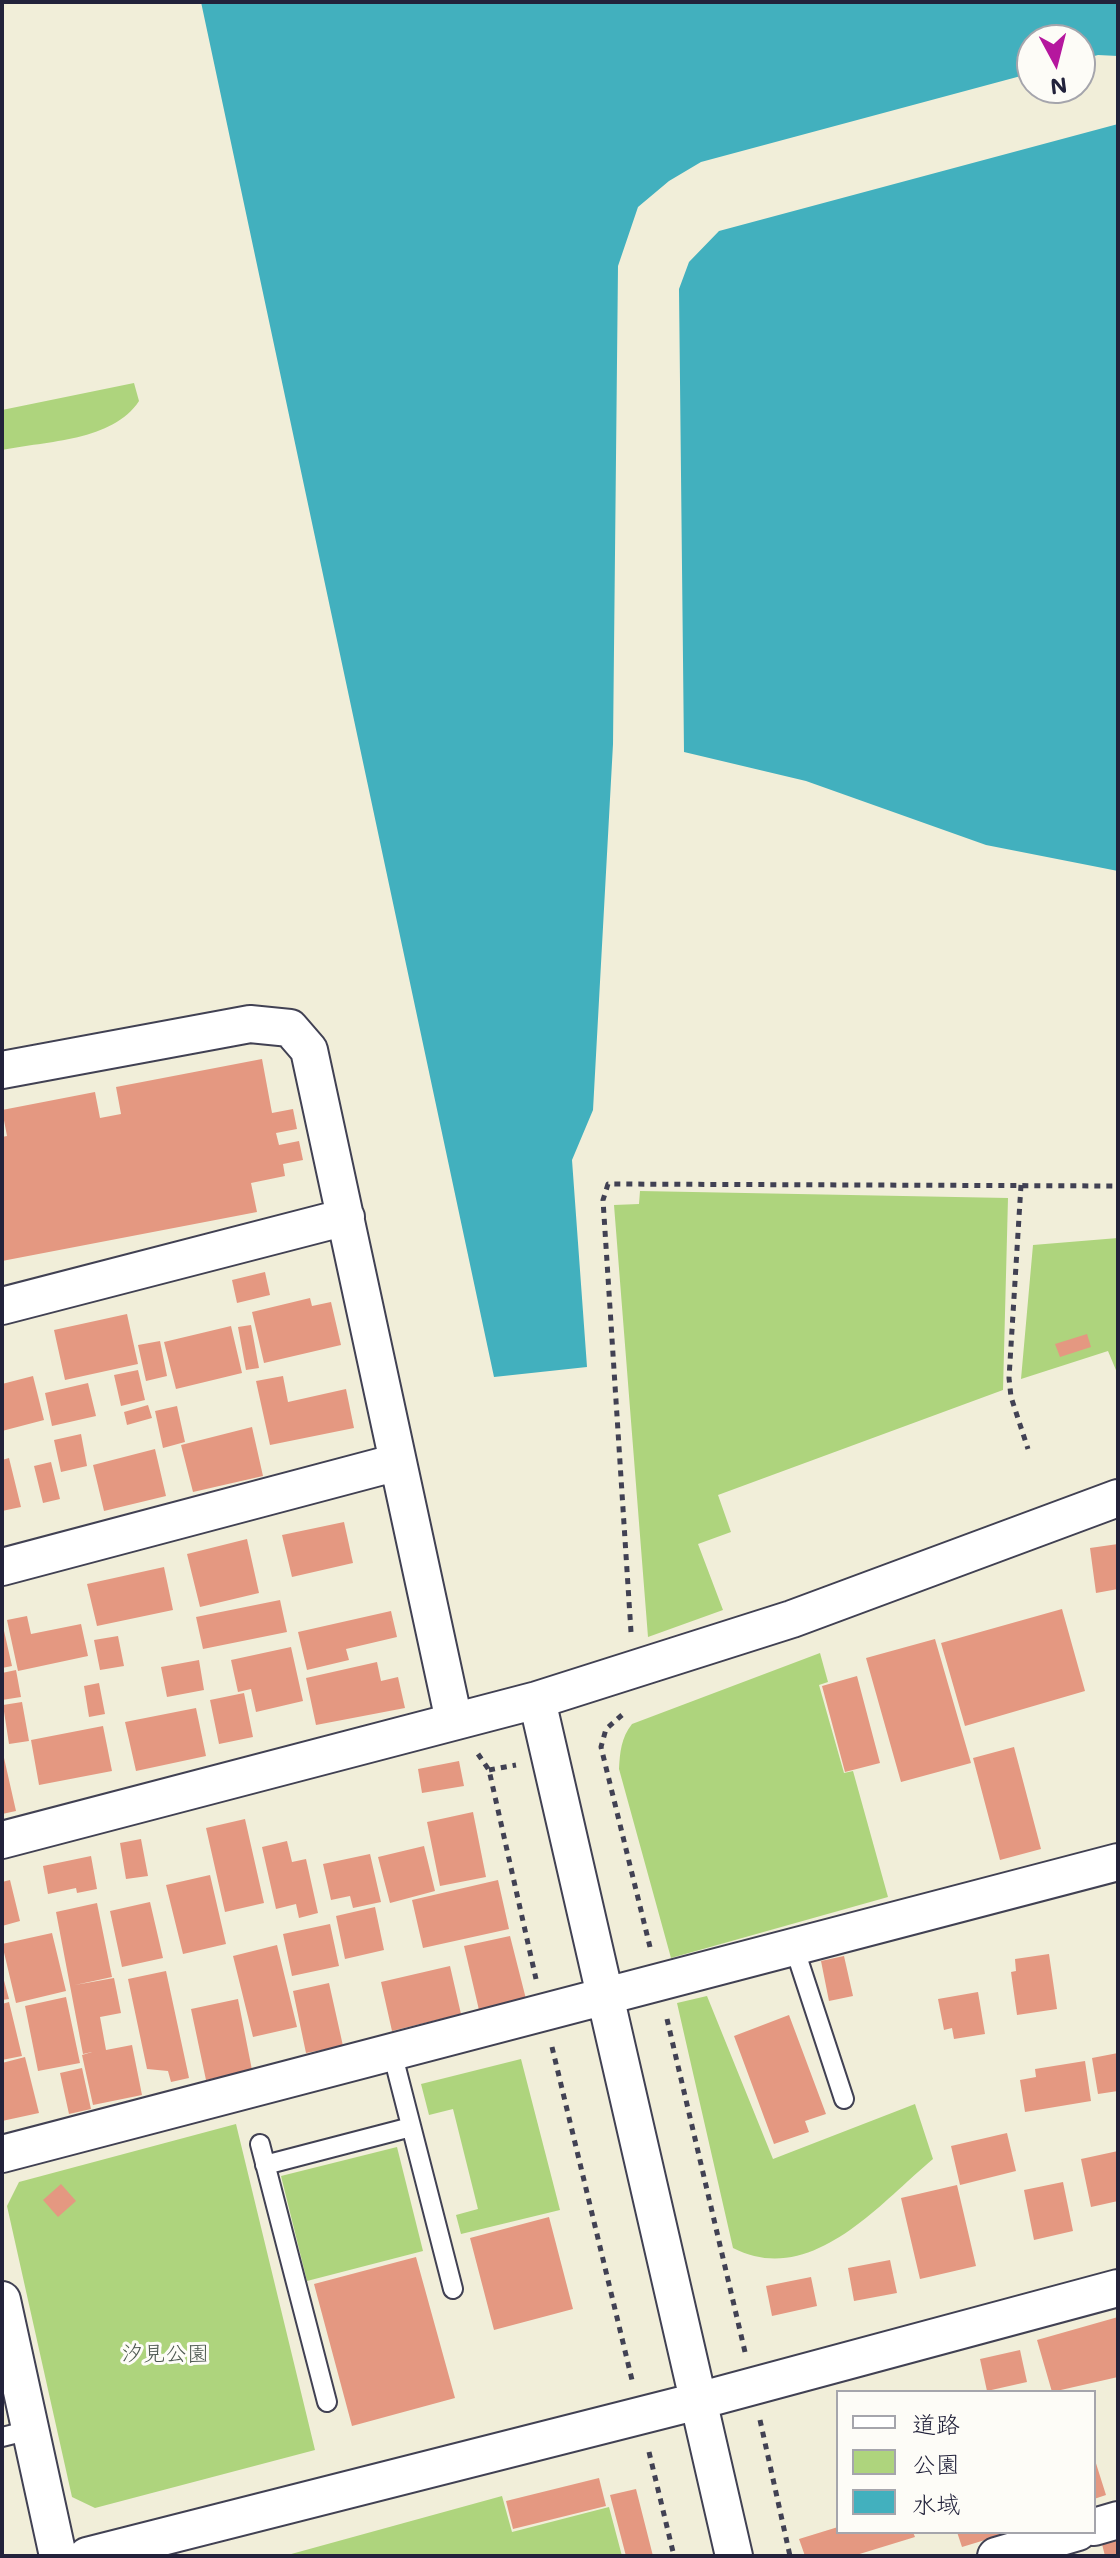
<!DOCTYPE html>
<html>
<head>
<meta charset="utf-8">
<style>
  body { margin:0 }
  #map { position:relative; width:1120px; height:2558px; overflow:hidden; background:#f1eed9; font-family:Mali,"Klee One",sans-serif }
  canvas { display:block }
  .frame { position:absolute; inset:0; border:4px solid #22223b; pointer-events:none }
  .legend { position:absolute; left:836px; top:2390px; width:260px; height:144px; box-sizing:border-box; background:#fdfcf7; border:2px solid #a5a5ac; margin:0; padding:10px 14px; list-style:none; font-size:24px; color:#22223b }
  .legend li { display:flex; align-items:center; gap:16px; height:40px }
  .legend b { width:40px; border:2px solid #a5a5ac }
  .north { position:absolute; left:1016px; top:24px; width:80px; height:80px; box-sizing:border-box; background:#fdfcf7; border:2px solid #a5a5ac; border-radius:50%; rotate:173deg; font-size:22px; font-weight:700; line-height:32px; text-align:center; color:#22223b }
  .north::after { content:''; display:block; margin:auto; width:28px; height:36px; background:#b5179e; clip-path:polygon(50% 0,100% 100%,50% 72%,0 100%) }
</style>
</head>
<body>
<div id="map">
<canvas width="1120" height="2558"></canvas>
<div class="frame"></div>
<ul class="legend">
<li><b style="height:10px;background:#fff"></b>道路</li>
<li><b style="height:22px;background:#aed47d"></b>公園</li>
<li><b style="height:22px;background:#42b0be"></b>水域</li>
</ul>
<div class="north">N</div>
</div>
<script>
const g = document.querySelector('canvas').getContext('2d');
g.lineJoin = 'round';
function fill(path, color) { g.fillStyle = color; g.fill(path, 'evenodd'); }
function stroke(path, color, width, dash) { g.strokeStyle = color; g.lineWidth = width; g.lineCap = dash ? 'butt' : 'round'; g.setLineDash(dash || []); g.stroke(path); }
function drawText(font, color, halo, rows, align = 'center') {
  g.font = font + ' Mali,"Klee One",sans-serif'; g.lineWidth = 6; g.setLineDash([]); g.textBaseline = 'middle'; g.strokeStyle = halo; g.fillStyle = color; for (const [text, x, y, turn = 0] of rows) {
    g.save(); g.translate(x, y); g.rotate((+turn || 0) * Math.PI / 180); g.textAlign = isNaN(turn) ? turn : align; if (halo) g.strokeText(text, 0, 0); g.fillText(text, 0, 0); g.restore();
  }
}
const green = new Path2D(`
  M 134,383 L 139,401 C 113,441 47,441 2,450 L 2,410 Z
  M 640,1191 L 1008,1198 L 1003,1390 L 718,1495 L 731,1532 L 698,1544 L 723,1610 L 648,1637 L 614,1205 L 639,1204 Z
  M 1118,1238 L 1118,1375 L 1108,1351 L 1021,1379 L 1033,1245 Z
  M 820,1653 L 828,1682 L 819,1685 L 844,1773 L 853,1771 L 888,1897 L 671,1958 L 619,1769 C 620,1752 621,1738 632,1724 Z
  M 707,1996 L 773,2159 L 915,2104 L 933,2159 C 879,2204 811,2288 733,2248 L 677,2003 Z
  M 521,2059 L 560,2210 L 461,2234 L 456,2215 L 478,2209 L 453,2109 L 429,2115 L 421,2084 Z
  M 236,2124 L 315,2450 L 95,2508 L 72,2497 L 7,2206 L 19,2182 Z
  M 397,2147 L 423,2251 L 307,2281 L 281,2176 Z
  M 502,2496 L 512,2532 L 609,2507 L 622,2556 L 284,2556 Z`);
const water = new Path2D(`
  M 201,2 L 1118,2 L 1118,56 L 1098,55 L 1080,60 L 1080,40 L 1032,40 L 1032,73 L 701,162 L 669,181 L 638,207 L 618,266 L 613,744 L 593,1110 L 572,1160 L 587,1367 L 494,1377 Z
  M 1118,124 L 1118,871 L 986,845 L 806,781 L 684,752 L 679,289 L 689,262 L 719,231 Z`);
const building = new Path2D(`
  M 262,1059 L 272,1113 L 293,1109 L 297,1129 L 276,1133 L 279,1145 L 299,1141 L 303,1160 L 283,1164 L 285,1176 L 251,1183 L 257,1212 L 2,1261 L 2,1137 L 7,1136 L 2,1110 L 95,1092 L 100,1118 L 121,1114 L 116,1087 Z
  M 265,1272 L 270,1295 L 237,1303 L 232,1280 Z
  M 310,1298 L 312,1306 L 331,1302 L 341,1345 L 264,1363 L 252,1312 Z
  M 127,1314 L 138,1364 L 65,1380 L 54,1330 Z
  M 251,1325 L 259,1368 L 246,1370 L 238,1327 Z
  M 231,1326 L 242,1373 L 176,1389 L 164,1342 Z
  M 1087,1334 L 1091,1347 L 1060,1357 L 1055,1344 Z
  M 160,1341 L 167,1376 L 146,1381 L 138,1345 Z
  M 138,1370 L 145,1400 L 121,1406 L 114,1375 Z
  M 33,1376 L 44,1420 L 2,1431 L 2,1384 Z
  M 283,1376 L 288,1402 L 346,1389 L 354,1428 L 270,1445 L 256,1381 Z
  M 88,1383 L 96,1416 L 52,1426 L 45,1393 Z
  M 148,1405 L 152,1418 L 127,1425 L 124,1412 Z
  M 177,1406 L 185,1442 L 163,1448 L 155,1411 Z
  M 252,1427 L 263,1476 L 193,1492 L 181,1445 Z
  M 81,1434 L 87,1466 L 61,1472 L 54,1440 Z
  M 155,1449 L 166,1496 L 104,1511 L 93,1465 Z
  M 9,1458 L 21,1507 L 2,1511 L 2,1460 Z
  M 51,1462 L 60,1499 L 43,1503 L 34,1466 Z
  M 344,1522 L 353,1563 L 292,1577 L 282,1535 Z
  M 247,1539 L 259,1593 L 200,1607 L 187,1554 Z
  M 1118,1544 L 1118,1589 L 1096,1593 L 1090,1548 Z
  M 164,1567 L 173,1610 L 97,1626 L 87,1584 Z
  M 280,1600 L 287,1632 L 203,1649 L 196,1617 Z
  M 1062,1609 L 1085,1691 L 965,1726 L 941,1643 Z
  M 391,1611 L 397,1637 L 346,1649 L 349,1660 L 307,1670 L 298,1632 Z
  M 27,1616 L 31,1634 L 81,1624 L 88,1656 L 18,1671 L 7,1620 Z
  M 2,1622 L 12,1666 L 2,1668 Z
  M 118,1636 L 124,1666 L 100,1670 L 94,1640 Z
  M 935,1639 L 971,1763 L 901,1782 L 866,1658 Z
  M 291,1647 L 303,1701 L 256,1712 L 251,1689 L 238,1692 L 231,1660 Z
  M 199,1660 L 204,1690 L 167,1697 L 161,1667 Z
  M 377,1662 L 381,1681 L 398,1677 L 405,1708 L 316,1725 L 306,1678 Z
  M 16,1670 L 21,1697 L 2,1700 L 2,1673 Z
  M 857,1676 L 880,1763 L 845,1772 L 822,1686 Z
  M 99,1683 L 105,1714 L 89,1717 L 84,1686 Z
  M 244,1693 L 253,1737 L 219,1744 L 210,1700 Z
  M 22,1702 L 29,1741 L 9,1744 L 3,1705 Z
  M 196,1708 L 206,1756 L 136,1771 L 125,1722 Z
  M 103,1726 L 112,1771 L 39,1785 L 31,1740 Z
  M 1014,1747 L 1041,1849 L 1000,1860 L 973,1758 Z
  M 2,1749 L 16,1811 L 2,1814 Z
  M 459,1761 L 464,1786 L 422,1793 L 418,1769 Z
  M 473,1812 L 486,1877 L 440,1886 L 427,1822 Z
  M 245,1819 L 264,1903 L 225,1912 L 206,1828 Z
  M 141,1839 L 148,1876 L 126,1879 L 120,1843 Z
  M 287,1841 L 292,1862 L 306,1859 L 318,1913 L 299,1918 L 296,1904 L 276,1909 L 262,1847 Z
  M 424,1846 L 435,1891 L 390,1903 L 378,1857 Z
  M 370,1854 L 381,1902 L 353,1908 L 350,1896 L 331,1900 L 323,1864 Z
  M 91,1856 L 97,1889 L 77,1893 L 76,1888 L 48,1894 L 43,1866 Z
  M 210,1875 L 226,1944 L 183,1954 L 166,1885 Z
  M 10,1880 L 20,1921 L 2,1926 L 2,1882 Z
  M 498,1880 L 509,1929 L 423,1948 L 412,1900 Z
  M 150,1902 L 163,1958 L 122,1967 L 110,1911 Z
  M 97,1903 L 112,1977 L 75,1985 L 114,1978 L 121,2013 L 100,2017 L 106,2050 L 132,2045 L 142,2095 L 93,2105 L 82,2055 L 92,2052 L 83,2054 L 56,1912 Z
  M 375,1907 L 384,1950 L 345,1959 L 336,1916 Z
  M 330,1924 L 339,1966 L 292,1976 L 283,1934 Z
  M 52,1933 L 66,1991 L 16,2003 L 2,1944 Z
  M 510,1936 L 526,1999 L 479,2010 L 464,1946 Z
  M 277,1945 L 297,2027 L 253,2037 L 233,1956 Z
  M 1049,1954 L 1057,2009 L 1017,2015 L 1011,1972 L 1016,1971 L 1015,1959 Z
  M 844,1956 L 853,1996 L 829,2001 L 821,1961 Z
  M 450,1966 L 461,2014 L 392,2031 L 381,1982 Z
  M 166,1971 L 189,2078 L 171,2082 L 168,2071 L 147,2069 L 128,1979 Z
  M 2,1973 L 9,1999 L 2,2000 Z
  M 329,1983 L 343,2046 L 306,2053 L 293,1991 Z
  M 978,1992 L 985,2034 L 954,2039 L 952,2028 L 944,2030 L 938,1999 Z
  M 66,1997 L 80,2063 L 38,2071 L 25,2006 Z
  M 238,1999 L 252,2070 L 206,2080 L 191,2009 Z
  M 9,2002 L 22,2056 L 2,2060 L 2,2004 Z
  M 789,2015 L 826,2114 L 805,2121 L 809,2132 L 774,2144 L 734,2036 Z
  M 1118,2053 L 1118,2091 L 1098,2094 L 1092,2058 Z
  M 25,2057 L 39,2113 L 2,2121 L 2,2063 Z
  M 1085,2061 L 1091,2101 L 1025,2112 L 1020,2080 L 1036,2077 L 1035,2069 Z
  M 82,2068 L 91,2109 L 69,2114 L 60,2073 Z
  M 1007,2133 L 1016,2171 L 960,2185 L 951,2146 Z
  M 1118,2151 L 1118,2201 L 1091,2207 L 1081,2159 Z
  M 1063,2182 L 1073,2231 L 1034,2240 L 1024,2190 Z
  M 61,2184 L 76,2201 L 58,2217 L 43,2200 Z
  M 957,2185 L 976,2266 L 920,2279 L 901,2198 Z
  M 549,2217 L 573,2309 L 494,2330 L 470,2238 Z
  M 416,2257 L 455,2398 L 352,2426 L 314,2284 Z
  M 890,2260 L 897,2293 L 854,2301 L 848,2268 Z
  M 811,2277 L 817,2306 L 772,2316 L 766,2286 Z
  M 1118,2317 L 1118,2377 L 1052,2392 L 1037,2340 Z
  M 1020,2350 L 1027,2382 L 987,2391 L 980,2359 Z
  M 1094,2457 L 1106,2495 L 1094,2499 Z
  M 599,2478 L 606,2506 L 513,2529 L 506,2501 Z
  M 636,2489 L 653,2556 L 626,2556 L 610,2495 Z
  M 838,2527 L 838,2532 L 913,2532 L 915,2537 L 853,2556 L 805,2556 L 799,2539 Z
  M 957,2532 L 1008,2532 L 1008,2533 L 962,2547 Z
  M 1118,2539 L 1118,2556 L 1105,2556 L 1102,2544 Z`);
const path = new Path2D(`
  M 1021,1185 L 1009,1378 L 1011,1397 L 1028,1449
  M 631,1632 L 603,1200 L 608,1184 L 1118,1186
  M 622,1715 L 606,1729 L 601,1747 L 650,1947
  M 478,1754 L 489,1770 L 536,1979
  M 489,1770 L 516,1765
  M 667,2019 L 745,2352
  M 552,2047 L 632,2380
  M 760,2420 L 790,2556
  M 649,2452 L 674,2556`);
const lane = new Path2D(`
  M 794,1947 L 844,2099
  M 392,2052 L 453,2289
  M 260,2144 L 327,2402
  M 265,2165 L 411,2127
  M 2,2437 L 30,2430`);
const street = new Path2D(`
  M 2,1070 L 250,1024 L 290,1028 L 309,1050 L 454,1721
  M 2,1306 L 346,1217
  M 2,1567 L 398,1462
  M 537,1700 L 734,2556
  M 2,1840 L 537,1700 L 792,1619 L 1118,1498
  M 2,2154 L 1118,1862
  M 2,2300 L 58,2556
  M 1094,2527 L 1118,2520
  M 87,2556 L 698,2401 L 1118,2288
  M 996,2556 L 1078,2532`);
const parkNames = [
  ["汐見公園",165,2354]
];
fill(green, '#aed47d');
fill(water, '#42b0be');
fill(building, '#e49881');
stroke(lane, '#414153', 22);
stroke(street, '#414153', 40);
stroke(path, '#414153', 5, [6, 6]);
stroke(lane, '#fff', 18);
stroke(street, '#fff', 36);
drawText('22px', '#4c574f', '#fdfcf7', parkNames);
</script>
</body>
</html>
